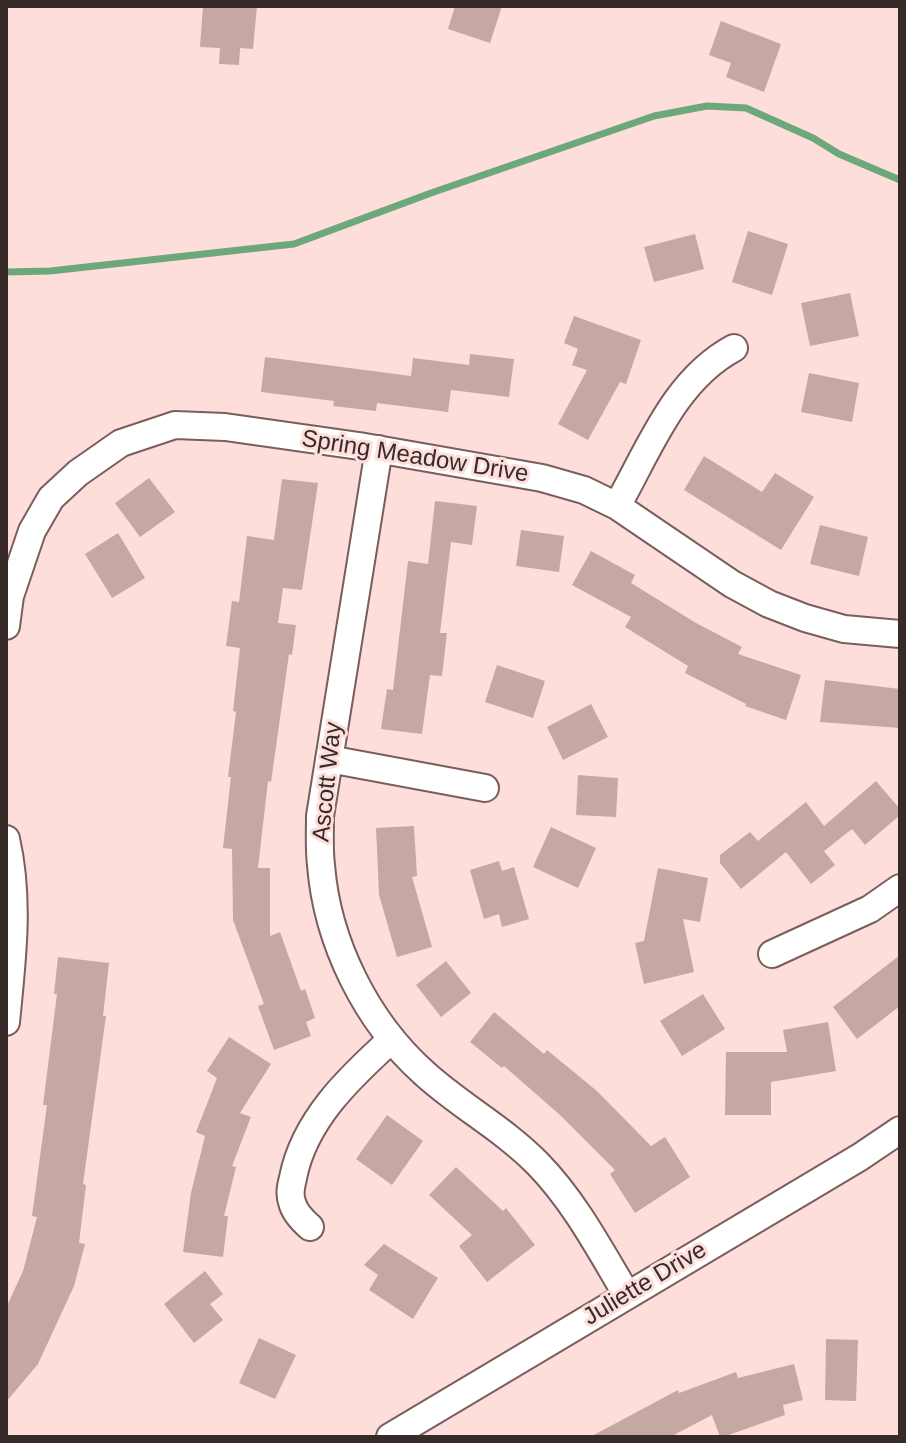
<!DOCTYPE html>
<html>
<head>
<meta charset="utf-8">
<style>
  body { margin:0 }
  #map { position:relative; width:906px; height:1443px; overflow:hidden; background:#fededb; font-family:Arial,sans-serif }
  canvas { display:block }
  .frame { position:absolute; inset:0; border:8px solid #372b2a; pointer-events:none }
</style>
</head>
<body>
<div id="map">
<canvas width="906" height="1443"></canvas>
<div class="frame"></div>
</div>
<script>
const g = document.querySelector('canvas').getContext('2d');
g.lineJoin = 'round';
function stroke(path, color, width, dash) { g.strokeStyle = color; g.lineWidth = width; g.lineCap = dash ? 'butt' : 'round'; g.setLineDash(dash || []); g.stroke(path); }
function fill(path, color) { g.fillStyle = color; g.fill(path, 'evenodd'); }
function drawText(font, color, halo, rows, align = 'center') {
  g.font = font + ' Arial,sans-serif'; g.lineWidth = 6; g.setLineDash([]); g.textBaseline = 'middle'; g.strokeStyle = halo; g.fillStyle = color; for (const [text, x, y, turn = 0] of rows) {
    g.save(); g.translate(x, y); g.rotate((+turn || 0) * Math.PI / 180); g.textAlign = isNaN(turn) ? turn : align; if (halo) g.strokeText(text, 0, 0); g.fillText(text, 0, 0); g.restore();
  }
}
const stream = new Path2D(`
  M 6,272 L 50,271 L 294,244 L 431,193 L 654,116 L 707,106 L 746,108 L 813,138 L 839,154 L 900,180`);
const building = new Path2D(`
  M 203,6 L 257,6 L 253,49 L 240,48 L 239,65 L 219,64 L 220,48 L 200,47 Z
  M 455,6 L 502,6 L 490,43 L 448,29 Z
  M 721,21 L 781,44 L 764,92 L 726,77 L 731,63 L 709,55 Z
  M 748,231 L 788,244 L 772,295 L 732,282 Z
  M 695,234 L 704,269 L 654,282 L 644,247 Z
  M 850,293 L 859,336 L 810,346 L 801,303 Z
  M 574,316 L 641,340 L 626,384 L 620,382 L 588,440 L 558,424 L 587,370 L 572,365 L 578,349 L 564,343 Z
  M 470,354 L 514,359 L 509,397 L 451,390 L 448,412 L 377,403 L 376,411 L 333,406 L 334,401 L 261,392 L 265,357 L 411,376 L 413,358 L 469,365 Z
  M 809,373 L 859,383 L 852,422 L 801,412 Z
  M 704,456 L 762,492 L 775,473 L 814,497 L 781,550 L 684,490 Z
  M 149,478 L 175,512 L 140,537 L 115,503 Z
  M 282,479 L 318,483 L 302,590 L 283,588 L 278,623 L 296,625 L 292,655 L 289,654 L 271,782 L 268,781 L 258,868 L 270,868 L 270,936 L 280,932 L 301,991 L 305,989 L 315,1018 L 306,1022 L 311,1036 L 274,1050 L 258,1006 L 264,1004 L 233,920 L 232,849 L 223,848 L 231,777 L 228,777 L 236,712 L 233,711 L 240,648 L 226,646 L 232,601 L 239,602 L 247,536 L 274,540 Z
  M 435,501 L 477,506 L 472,545 L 451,542 L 440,633 L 447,633 L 442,676 L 430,675 L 422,734 L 381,729 L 387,689 L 393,690 L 408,561 L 428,564 Z
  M 820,525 L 868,537 L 859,576 L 810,564 Z
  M 521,530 L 564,536 L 559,572 L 516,566 Z
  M 118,533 L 145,578 L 112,598 L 85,554 Z
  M 591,551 L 635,575 L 631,583 L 696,623 L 742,647 L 738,654 L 801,675 L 786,720 L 745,706 L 746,704 L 685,673 L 688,666 L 625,627 L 631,617 L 572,585 Z
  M 497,665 L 545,681 L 533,718 L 485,702 Z
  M 825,680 L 900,689 L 900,728 L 820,722 Z
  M 591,704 L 608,737 L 563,760 L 547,727 Z
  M 578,775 L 618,778 L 616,817 L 576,815 Z
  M 876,781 L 900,809 L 900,815 L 865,845 L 852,829 L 824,851 L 835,865 L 811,884 L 786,852 L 741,889 L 720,863 L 720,855 L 750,832 L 758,841 L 806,802 L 824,826 Z
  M 414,826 L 417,876 L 412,877 L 432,947 L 397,957 L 379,895 L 376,828 Z
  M 551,827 L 596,848 L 578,888 L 533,867 Z
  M 499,861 L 502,871 L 514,867 L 529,919 L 502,927 L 499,914 L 484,919 L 470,870 Z
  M 658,868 L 708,878 L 700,922 L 683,919 L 694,972 L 644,984 L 635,943 L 644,941 Z
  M 900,955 L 900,1006 L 857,1039 L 833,1007 Z
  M 58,957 L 109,963 L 103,1016 L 106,1016 L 83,1184 L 86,1185 L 79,1243 L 85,1244 L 74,1286 L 38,1364 L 6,1402 L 6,1308 L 23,1271 L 37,1217 L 32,1216 L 47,1105 L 43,1105 L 57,994 L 54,994 Z
  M 446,961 L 471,993 L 441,1017 L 416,985 Z
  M 703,994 L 725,1029 L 682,1056 L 660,1021 Z
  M 494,1012 L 544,1054 L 547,1050 L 597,1091 L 651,1146 L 665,1137 L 690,1177 L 635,1213 L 610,1174 L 615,1170 L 560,1115 L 504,1066 L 502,1068 L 470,1042 Z
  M 828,1022 L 836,1071 L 771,1082 L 771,1115 L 725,1115 L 726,1052 L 787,1052 L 783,1030 Z
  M 229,1037 L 271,1064 L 240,1113 L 251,1117 L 232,1166 L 236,1167 L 224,1216 L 228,1216 L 223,1257 L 183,1252 L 191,1193 L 205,1136 L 196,1132 L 217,1078 L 207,1071 Z
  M 387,1115 L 423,1141 L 392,1185 L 356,1159 Z
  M 456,1167 L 503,1211 L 506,1208 L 535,1245 L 487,1282 L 459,1246 L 472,1235 L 429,1195 Z
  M 384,1244 L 438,1278 L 413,1319 L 369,1290 L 378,1275 L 364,1265 Z
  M 205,1271 L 223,1294 L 210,1304 L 223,1320 L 194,1343 L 164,1304 Z
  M 259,1338 L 296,1355 L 275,1399 L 239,1383 Z
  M 826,1339 L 858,1340 L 856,1401 L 825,1400 Z
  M 794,1364 L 803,1400 L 783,1405 L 785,1415 L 723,1437 L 720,1437 L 712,1415 L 670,1437 L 590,1437 L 678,1390 L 679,1393 L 736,1372 L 738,1378 Z`);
const street = new Path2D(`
  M 379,449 L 320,816 C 320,832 319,849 321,865 C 327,942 366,1021 424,1073 C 460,1106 504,1129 538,1164 C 575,1202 600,1250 627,1295
  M 617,506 C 649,450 674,380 734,348
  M 6,626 L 10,596 L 32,531 L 51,498 L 78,473 L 121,443 L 175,425 L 225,427 L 359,446 L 542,478 L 584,490 L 617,506 L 732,584 L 769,604 L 805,618 L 844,629 L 900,634
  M 329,759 L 485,788
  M 6,839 C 20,900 12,961 6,1022
  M 772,954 L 870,909 L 900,888
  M 310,1227 C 302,1220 294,1212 292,1202 C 289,1194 291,1186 293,1178 C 304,1120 350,1077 392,1039
  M 390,1437 L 860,1157 L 900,1130`);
const streetNames = [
  ["Spring Meadow Drive",415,457,9],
  ["Ascott Way",328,782,-84],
  ["Juliette Drive",645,1284,-31]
];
stroke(stream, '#6ca87a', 7);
fill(building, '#c5a7a4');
stroke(street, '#795e5c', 30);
stroke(street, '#fff', 26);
drawText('24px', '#372b2a', '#fededb', streetNames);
</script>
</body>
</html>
